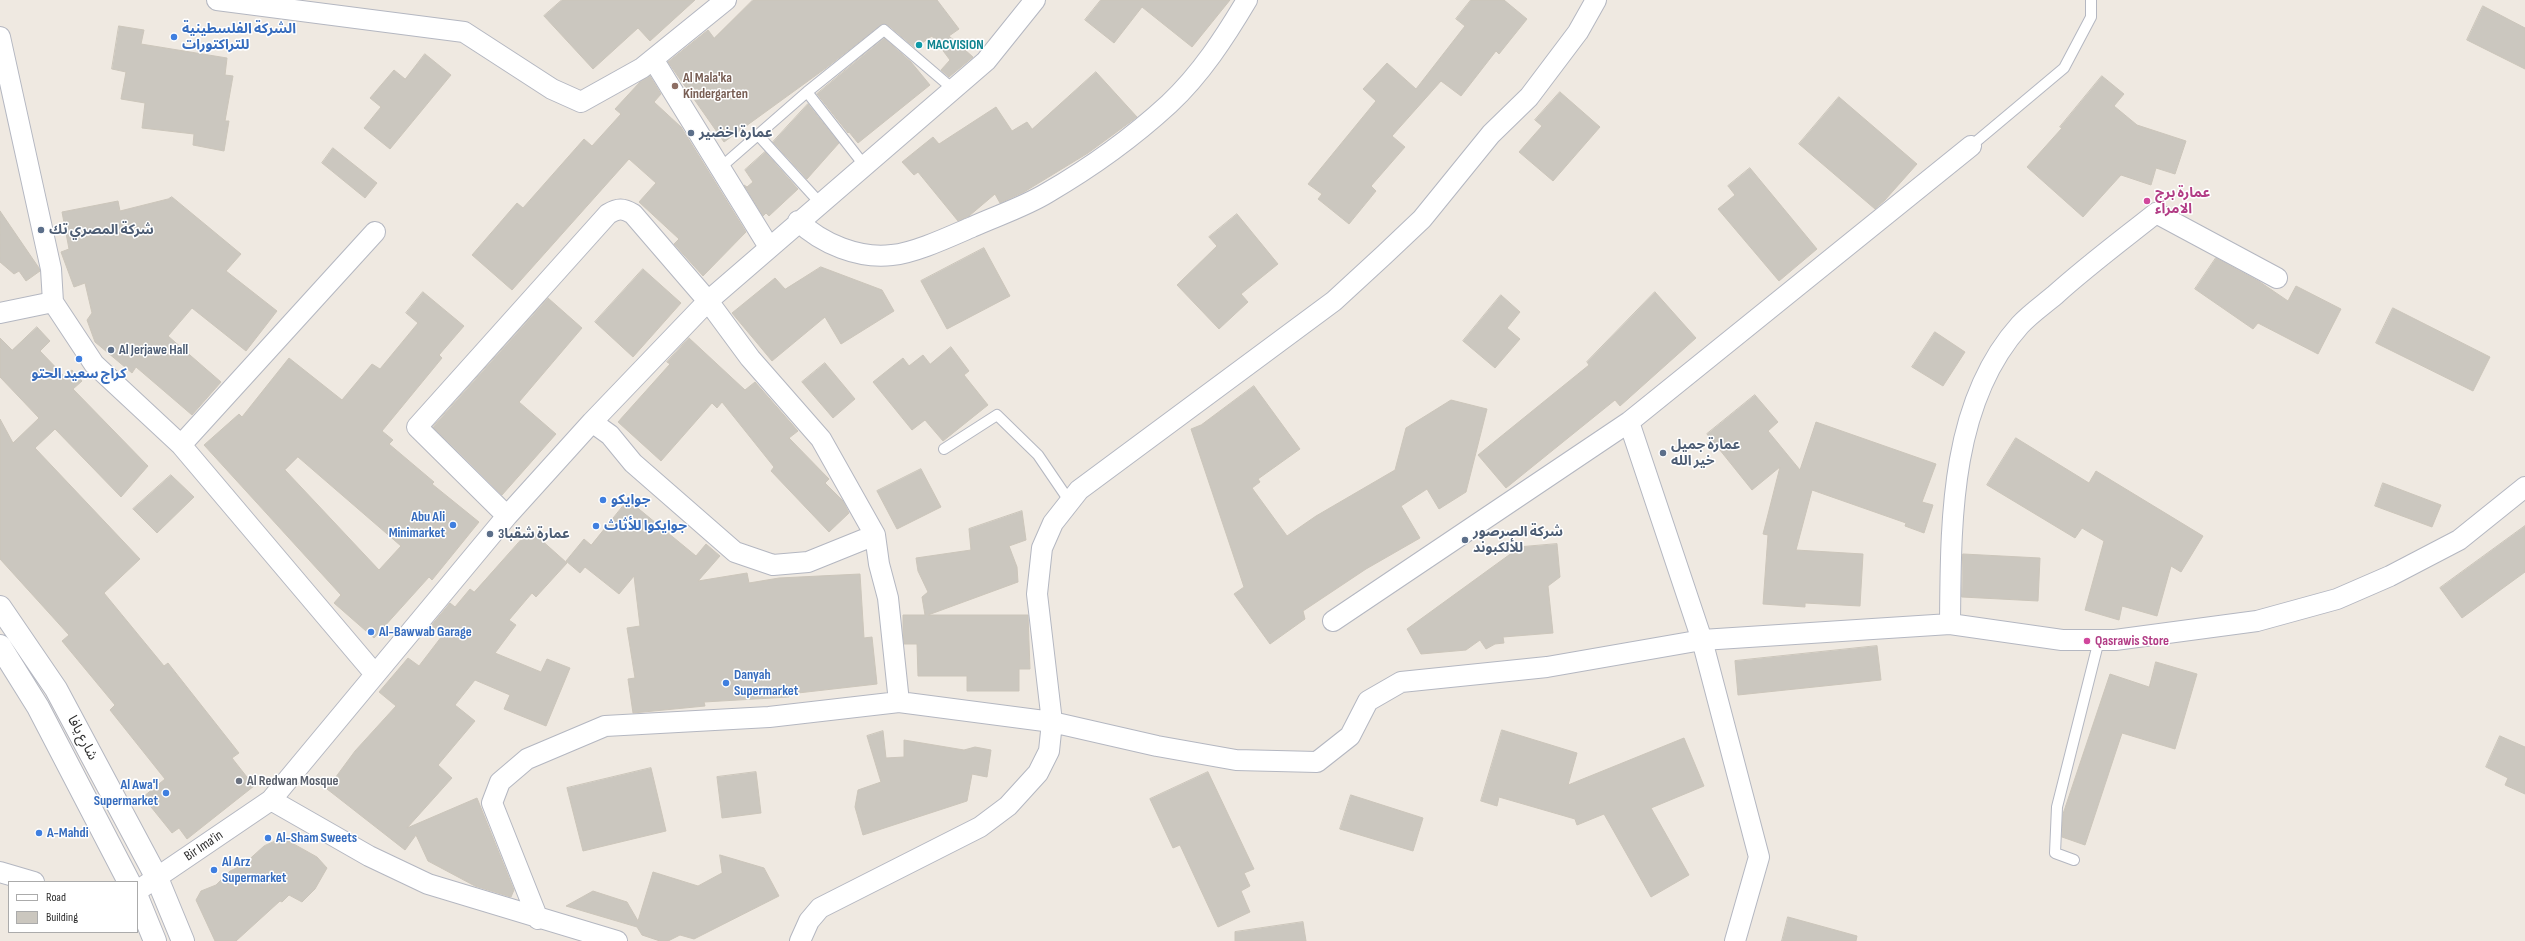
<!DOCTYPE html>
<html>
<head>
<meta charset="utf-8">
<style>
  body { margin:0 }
  #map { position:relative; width:2525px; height:941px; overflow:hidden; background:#efe9e1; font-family:"Sofia Sans Condensed",sans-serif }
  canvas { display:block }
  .legend { position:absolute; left:8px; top:881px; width:130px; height:52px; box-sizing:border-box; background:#fff; border:1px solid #ababab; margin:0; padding:5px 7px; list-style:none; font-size:12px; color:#2e2e2e }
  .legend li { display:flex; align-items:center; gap:8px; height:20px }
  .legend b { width:20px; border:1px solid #ababab }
</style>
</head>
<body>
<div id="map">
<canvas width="2525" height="941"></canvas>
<ul class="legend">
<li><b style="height:5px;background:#fff"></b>Road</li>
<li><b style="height:11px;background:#cbc7bf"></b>Building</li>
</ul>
</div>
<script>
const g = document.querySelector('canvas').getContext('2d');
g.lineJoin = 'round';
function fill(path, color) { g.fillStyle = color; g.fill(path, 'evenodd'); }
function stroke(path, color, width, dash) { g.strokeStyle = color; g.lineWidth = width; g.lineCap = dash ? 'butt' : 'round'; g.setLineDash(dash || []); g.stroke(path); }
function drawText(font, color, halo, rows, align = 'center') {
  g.font = font + ' "Sofia Sans Condensed","Noto Sans Arabic",sans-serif'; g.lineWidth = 3; g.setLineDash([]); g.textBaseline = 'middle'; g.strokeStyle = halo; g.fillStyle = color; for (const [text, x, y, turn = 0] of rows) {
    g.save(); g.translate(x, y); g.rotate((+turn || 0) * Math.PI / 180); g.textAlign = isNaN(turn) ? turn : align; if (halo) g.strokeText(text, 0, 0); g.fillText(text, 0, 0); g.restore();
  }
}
const building = new Path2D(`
  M 562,0 L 695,0 L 650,41 L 638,28 L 593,69 L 544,16 Z
  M 753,0 L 937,0 L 959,29 L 949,36 L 973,57 L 949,77 L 941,70 L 950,60 L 932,36 L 915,48 L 888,25 L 882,24 L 826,68 L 724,142 L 668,62 L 708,30 L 714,38 Z
  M 1101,0 L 1230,0 L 1192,47 L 1142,7 L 1114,43 L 1085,20 Z
  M 1471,0 L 1504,0 L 1527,19 L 1499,54 L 1496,51 L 1461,96 L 1441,81 L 1392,136 L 1405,147 L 1371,186 L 1376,191 L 1349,224 L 1318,199 L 1322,194 L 1308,184 L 1376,101 L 1363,89 L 1387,63 L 1416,89 L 1465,26 L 1456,19 Z
  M 2483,6 L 2525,28 L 2525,69 L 2467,40 Z
  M 119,26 L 144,30 L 141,44 L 227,58 L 225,75 L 233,76 L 225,121 L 229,121 L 224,151 L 193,145 L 194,134 L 142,128 L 145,103 L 121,99 L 126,72 L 112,69 Z
  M 884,38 L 911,62 L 930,85 L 858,143 L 849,132 L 848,133 L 817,94 Z
  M 425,54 L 451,75 L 390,149 L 364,128 L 381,107 L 370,98 L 394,70 L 405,79 Z
  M 1096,72 L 1137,117 L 1088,153 L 1024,192 L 1000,203 L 995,194 L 969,216 L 958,221 L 918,172 L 914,175 L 902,162 L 933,137 L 939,144 L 996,107 L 1012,131 L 1027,122 L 1032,129 Z
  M 650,76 L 661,94 L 654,102 L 681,127 L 746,232 L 703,276 L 674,244 L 679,239 L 639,202 L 656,183 L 629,159 L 512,290 L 472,255 L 517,203 L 523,208 L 584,139 L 592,146 L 621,114 L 615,109 L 640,82 Z
  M 2102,76 L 2124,94 L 2114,106 L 2137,125 L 2186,141 L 2175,174 L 2156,168 L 2151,185 L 2121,175 L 2083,217 L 2027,167 L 2062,128 L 2060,127 Z
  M 1560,92 L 1600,127 L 1553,181 L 1519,152 L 1542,126 L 1535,120 Z
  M 1839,97 L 1917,164 L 1885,200 L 1875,209 L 1799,144 Z
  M 808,104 L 839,143 L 807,179 L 773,142 Z
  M 333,148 L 377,183 L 365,198 L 322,163 Z
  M 765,152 L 798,189 L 769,216 L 766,213 L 763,216 L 744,185 L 747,187 L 753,182 L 745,170 Z
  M 1750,168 L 1817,249 L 1779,281 L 1718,209 L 1735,195 L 1728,186 Z
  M 172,197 L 241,254 L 226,271 L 277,311 L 246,351 L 192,308 L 168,336 L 221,382 L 192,415 L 136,367 L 132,373 L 95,342 L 87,320 L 92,313 L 85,283 L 74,287 L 61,252 L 69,249 L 62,212 L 118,201 L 120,211 L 168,199 Z
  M 0,211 L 39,268 L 40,271 L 26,281 L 19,271 L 14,274 L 0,262 Z
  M 1237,214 L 1278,264 L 1241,294 L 1248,302 L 1219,329 L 1177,285 L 1217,246 L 1209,237 Z
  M 984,248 L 1010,296 L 947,329 L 921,281 Z
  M 2216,258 L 2260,282 L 2288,301 L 2296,286 L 2341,309 L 2318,354 L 2258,323 L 2253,329 L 2195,289 Z
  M 821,267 L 882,290 L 894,311 L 841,344 L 825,317 L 772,361 L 732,313 L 775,278 L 785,289 Z
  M 643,269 L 681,303 L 633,357 L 595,322 Z
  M 423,292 L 464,326 L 439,355 L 442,358 L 382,431 L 393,440 L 389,444 L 434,482 L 432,484 L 479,522 L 432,580 L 429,577 L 374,638 L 334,603 L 341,595 L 204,445 L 239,414 L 242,417 L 289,358 L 342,400 L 372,364 L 380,369 L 418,323 L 406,313 ZM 298,457 L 401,546 L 379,570 L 285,470 Z
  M 1655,292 L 1696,338 L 1620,406 L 1615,400 L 1506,488 L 1478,455 L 1589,365 L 1587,362 Z
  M 1501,295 L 1520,312 L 1507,328 L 1520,339 L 1495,368 L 1463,341 Z
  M 548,298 L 582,328 L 519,402 L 556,434 L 502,495 L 433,427 Z
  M 2393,308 L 2490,357 L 2473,391 L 2376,343 Z
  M 37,327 L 50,341 L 40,351 L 64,376 L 72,370 L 82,381 L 73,389 L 148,466 L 121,497 L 55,429 L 35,448 L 140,559 L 104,593 L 164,666 L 168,663 L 239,753 L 232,758 L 254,786 L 187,839 L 179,828 L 172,833 L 143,797 L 165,779 L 110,710 L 115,705 L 62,641 L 69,635 L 0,559 L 0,419 L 13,443 L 39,418 L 0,377 L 0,338 L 12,350 Z
  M 1935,332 L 1965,352 L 1943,386 L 1912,367 Z
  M 689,338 L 745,390 L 755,382 L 798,431 L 789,438 L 829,479 L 825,483 L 843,501 L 849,513 L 829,532 L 771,471 L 774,467 L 722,402 L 717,408 L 712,403 L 661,461 L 618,422 L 670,364 L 667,362 Z
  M 951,347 L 969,371 L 964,375 L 988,405 L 943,441 L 925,420 L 912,430 L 873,382 L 903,358 L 909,366 L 923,355 L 930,364 Z
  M 825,363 L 855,399 L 833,418 L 802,382 Z
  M 1254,386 L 1300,449 L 1258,479 L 1260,482 L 1252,488 L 1287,536 L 1316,516 L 1395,470 L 1406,428 L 1451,400 L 1487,409 L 1466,492 L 1439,509 L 1427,489 L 1401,506 L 1420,538 L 1366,569 L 1303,611 L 1305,619 L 1270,644 L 1234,594 L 1244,587 L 1191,429 L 1201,425 Z
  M 1755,395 L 1778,422 L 1768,431 L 1800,470 L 1816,422 L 1936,464 L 1922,502 L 1933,505 L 1924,533 L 1905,526 L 1906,523 L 1812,490 L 1796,550 L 1863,554 L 1860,606 L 1805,603 L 1805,607 L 1763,604 L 1768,535 L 1763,534 L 1780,467 L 1752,490 L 1707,434 Z
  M 2016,438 L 2089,483 L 2096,471 L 2203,536 L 2181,572 L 2171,566 L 2157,616 L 2122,606 L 2119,620 L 2085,610 L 2104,541 L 2082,528 L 2075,538 L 1987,485 Z
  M 921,469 L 941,507 L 897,529 L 877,491 Z
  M 171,475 L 194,497 L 157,533 L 133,509 Z
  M 2383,483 L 2441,505 L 2432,527 L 2375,506 Z
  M 628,500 L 696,556 L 706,544 L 720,556 L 698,581 L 747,573 L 749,583 L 779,578 L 860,574 L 864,638 L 872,637 L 877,684 L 789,694 L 789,697 L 704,702 L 705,706 L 633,713 L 628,679 L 635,678 L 627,628 L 640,626 L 634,576 L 619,594 L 585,567 L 580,573 L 566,561 L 584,539 L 591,545 Z
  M 1022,511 L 1026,540 L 1009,546 L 1017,567 L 1018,582 L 928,615 L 1028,615 L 1030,669 L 1019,669 L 1019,691 L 967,691 L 967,676 L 918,676 L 917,644 L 904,644 L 903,630 L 903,615 L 925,615 L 922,597 L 928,592 L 918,571 L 916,558 L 971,550 L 969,529 Z
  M 2525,526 L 2525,572 L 2462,618 L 2440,588 Z
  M 530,530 L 567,563 L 536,597 L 532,593 L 509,620 L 516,625 L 495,653 L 541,672 L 547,659 L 570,668 L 546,726 L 504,709 L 510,695 L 475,680 L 455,705 L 475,721 L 438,765 L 452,778 L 407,828 L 477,798 L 514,890 L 511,897 L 475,886 L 428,861 L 416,835 L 405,850 L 327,789 L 355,751 L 396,706 L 379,692 L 408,658 L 419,666 L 442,636 L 430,627 L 450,603 L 455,607 L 470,589 L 474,592 Z
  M 1557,544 L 1560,577 L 1548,586 L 1553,633 L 1503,637 L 1504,643 L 1495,644 L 1486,649 L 1480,640 L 1466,650 L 1421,654 L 1407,629 L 1520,547 Z
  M 1963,554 L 2040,558 L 2038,601 L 1962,597 Z
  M 1877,646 L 1881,680 L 1738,695 L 1735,661 Z
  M 2156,662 L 2197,674 L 2175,749 L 2122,733 L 2085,845 L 2062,837 L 2063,814 L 2110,674 L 2149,687 Z
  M 1502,730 L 1577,753 L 1568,785 L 1684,738 L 1704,786 L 1651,808 L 1689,875 L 1651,897 L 1604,814 L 1577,825 L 1575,819 L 1499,797 L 1497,806 L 1481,801 Z
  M 883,731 L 886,758 L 904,757 L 904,740 L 964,750 L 975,747 L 991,750 L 987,777 L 972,774 L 967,801 L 863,835 L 855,807 L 858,790 L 881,782 L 867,736 Z
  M 2500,736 L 2525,747 L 2525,794 L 2505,785 L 2508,778 L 2486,767 Z
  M 651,768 L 666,831 L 583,851 L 567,788 Z
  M 756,772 L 761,813 L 722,818 L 717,777 Z
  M 1208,772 L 1254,869 L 1244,873 L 1250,886 L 1241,891 L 1250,912 L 1218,927 L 1180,845 L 1173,848 L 1150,799 Z
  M 1351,795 L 1423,818 L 1413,851 L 1340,829 Z
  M 283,838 L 317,857 L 327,868 L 315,889 L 302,902 L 289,895 L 282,902 L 280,901 L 236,941 L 215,941 L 196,900 L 201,891 L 216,885 L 230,871 L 243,865 L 264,846 Z
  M 720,855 L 764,868 L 779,896 L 694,939 L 680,935 L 668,941 L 660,941 L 642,935 L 637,927 L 566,906 L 593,891 L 627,902 L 638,921 L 653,872 L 698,886 L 722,873 Z
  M 1788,917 L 1857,936 L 1856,941 L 1782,941 Z
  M 1303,922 L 1306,941 L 1235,941 L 1235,932 Z`);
const lane = new Path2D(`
  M 807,92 L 864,165
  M 758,135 L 820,203
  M 1971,146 L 2064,68 L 2091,17 L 2091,0
  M 720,168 L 807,92 L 884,30 L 953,89
  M 944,449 L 997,415 L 1038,455 L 1070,502
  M 2074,860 L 2055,853 L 2057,807 L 2099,640`);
const street = new Path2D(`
  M 217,0 L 464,32 L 552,89 L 581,102 L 642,68 L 726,0
  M 0,37 L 51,269 L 53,302 L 94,364 L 181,445 L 374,673
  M 653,59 L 769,247
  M 798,221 C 822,244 859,259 892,255 C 915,253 951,236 972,227 C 996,216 1024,207 1047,193 C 1090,168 1132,138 1169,104 C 1201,74 1225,37 1247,0
  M 0,313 L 53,302
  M 592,422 L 610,435 L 633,463 L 735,552 L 773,565 L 808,562 L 875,535
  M 1629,422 L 1702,640 L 1759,857 L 1735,941
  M 181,445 L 375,232
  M 507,516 L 417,427 L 608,214 C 618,208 623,208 633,214 L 708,301 L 750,358 L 821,439 L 875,535 L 879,564 L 888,598 L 899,702 L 769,717 L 605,726 L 527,759 L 500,782 L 492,803 L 538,919
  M 1333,621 L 1629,422 L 1971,146
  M 1950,624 C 1951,524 1949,404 2020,325 C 2030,314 2043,305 2055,295 C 2087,266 2122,240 2156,213 L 2277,278
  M 899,702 L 1052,722 L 1157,746 L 1236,760 L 1317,762 L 1350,736 L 1368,701 L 1401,682 L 1547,667 L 1702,640 L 1950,624 L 2062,640 L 2115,640 L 2257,621 L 2337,599 L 2390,576 L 2459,540 L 2525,487
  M 271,800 L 369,856 L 428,884 L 617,941
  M 0,872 L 34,882
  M 137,891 L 271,800 L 507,516 L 592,422 L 708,301 L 986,61 L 1035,0
  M 800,941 L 809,921 L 820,908 L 980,827 L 1008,806 L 1038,773 L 1049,751 L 1052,722 L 1037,594 L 1042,548 L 1053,523 L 1079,490 L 1334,301 L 1384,255 L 1422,219 L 1491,134 L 1529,97 L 1578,32 L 1596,0`);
const secondary = new Path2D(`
  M 0,607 L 56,689 L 157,878 L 183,941
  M 0,646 L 38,707 L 129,882
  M 137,897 L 155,941`);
const markers = [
  [174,37,4,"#3f7fe0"],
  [919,45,4,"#0f9aa8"],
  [675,86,4,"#8d6e63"],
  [691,133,4,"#5c6f8a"],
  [2147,201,4,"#d1479c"],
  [41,230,4,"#5c6f8a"],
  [111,350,4,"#5c6f8a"],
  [79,359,4,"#3f7fe0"],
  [1663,453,4,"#5c6f8a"],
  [603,500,4,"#3f7fe0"],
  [453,525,4,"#3f7fe0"],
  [596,526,4,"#3f7fe0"],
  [490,534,4,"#5c6f8a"],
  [1465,540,4,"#5c6f8a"],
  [371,632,4,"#3f7fe0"],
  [2087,641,4,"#d1479c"],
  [726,683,4,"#3f7fe0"],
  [239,781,4,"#6b7280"],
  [166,793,4,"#3f7fe0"],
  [39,833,4,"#3f7fe0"],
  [268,838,4,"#3f7fe0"],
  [214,870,4,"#3f7fe0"]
];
const shopNames = [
  ["الشركة الفلسطينية",182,29],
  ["للتراكتورات",182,45],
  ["كراج سعيد الحتو",79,374,"center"],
  ["جوايكو",611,500],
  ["Abu Ali",445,517,"right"],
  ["Minimarket",445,533,"right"],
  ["جوايكوا للأثاث",604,526],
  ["Al-Bawwab Garage",379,632],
  ["Danyah",734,675],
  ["Supermarket",734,691],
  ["Al Awa'l",158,785,"right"],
  ["Supermarket",158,801,"right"],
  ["A-Mahdi",47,833],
  ["Al-Sham Sweets",276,838],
  ["Al Arz",222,862],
  ["Supermarket",222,878]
];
const cultureNames = [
  ["MACVISION",927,45]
];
const educationNames = [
  ["Al Mala'ka",683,78],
  ["Kindergarten",683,94]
];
const serviceNames = [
  ["عمارة اخضير",699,133],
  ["شركة المصري تك",49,230],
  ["Al Jerjawe Hall",119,350],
  ["عمارة جميل",1671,445],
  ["خير الله",1671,461],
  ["شركة الصرصور",1473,532],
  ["للألكبوند",1473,548],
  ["عمارة شقبا3",498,534]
];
const hotelNames = [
  ["عمارة برج",2155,193],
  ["الامراء",2155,209],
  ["Qasrawis Store",2095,641]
];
const streetNames = [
  ["شارع يافا",82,738,62],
  ["Bir Ima'in",204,846,-34]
];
const worshipNames = [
  ["Al Redwan Mosque",247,781]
];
fill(building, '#cbc7bf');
stroke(building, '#cbc5ba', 1);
stroke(lane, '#b4b7c1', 12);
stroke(street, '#b4b7c1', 22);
stroke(secondary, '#b4b7c1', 24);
stroke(lane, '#fff', 10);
stroke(street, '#fff', 20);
stroke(secondary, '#fff', 22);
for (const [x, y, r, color] of markers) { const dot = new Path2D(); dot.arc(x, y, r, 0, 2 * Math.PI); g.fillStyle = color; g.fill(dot); stroke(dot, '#fff', 1.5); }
drawText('bold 14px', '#366cbe', '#fff', shopNames, 'left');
drawText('bold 14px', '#0d838f', '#fff', cultureNames, 'left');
drawText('bold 14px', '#785e54', '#fff', educationNames, 'left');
drawText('bold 14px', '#4e5e75', '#fff', serviceNames, 'left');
drawText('bold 14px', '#b23c85', '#fff', hotelNames, 'left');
drawText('14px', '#2e2e2e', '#fff', streetNames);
drawText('bold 14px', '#5b616d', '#fff', worshipNames, 'left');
</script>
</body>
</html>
